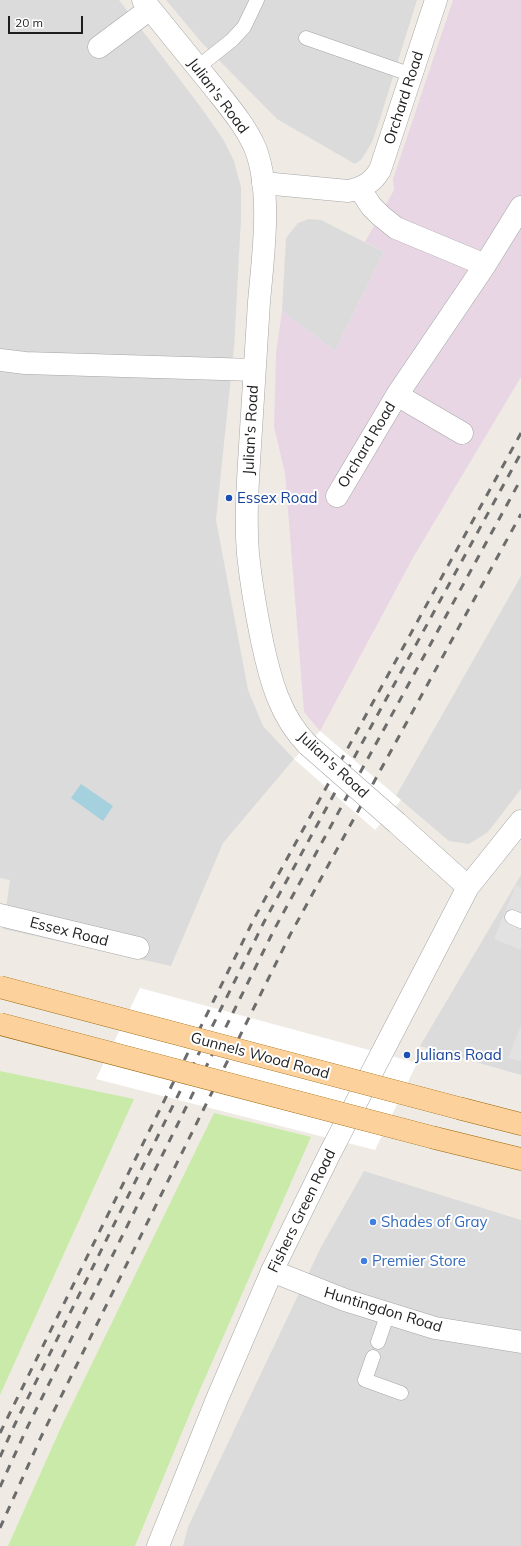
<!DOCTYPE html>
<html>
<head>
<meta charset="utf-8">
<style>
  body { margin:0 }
  #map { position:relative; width:521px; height:1546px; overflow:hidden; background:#efebe4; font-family:Mulish,sans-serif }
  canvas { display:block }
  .scale { position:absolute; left:8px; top:16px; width:75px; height:18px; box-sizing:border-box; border:2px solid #1e1e1e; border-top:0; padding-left:5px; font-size:12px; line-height:14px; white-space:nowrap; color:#1e1e1e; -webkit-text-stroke:3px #fff; paint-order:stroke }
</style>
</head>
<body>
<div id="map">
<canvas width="521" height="1546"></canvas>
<div class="scale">20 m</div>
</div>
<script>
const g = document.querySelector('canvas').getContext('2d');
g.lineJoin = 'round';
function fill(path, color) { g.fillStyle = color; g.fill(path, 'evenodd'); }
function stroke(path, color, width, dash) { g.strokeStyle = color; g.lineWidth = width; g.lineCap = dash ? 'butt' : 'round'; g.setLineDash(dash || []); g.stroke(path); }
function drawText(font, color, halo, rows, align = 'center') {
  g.font = font + ' Mulish,sans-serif'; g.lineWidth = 4; g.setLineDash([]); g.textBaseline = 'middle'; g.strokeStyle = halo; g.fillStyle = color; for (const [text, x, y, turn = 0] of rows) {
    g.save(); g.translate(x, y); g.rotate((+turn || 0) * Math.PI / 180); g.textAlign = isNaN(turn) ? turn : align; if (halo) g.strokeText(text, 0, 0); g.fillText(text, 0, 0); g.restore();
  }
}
const residential = new Path2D(`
  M 0,0 L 119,0 L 200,106 L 223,139 L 234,161 L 241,187 L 241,219 L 234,348 L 216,520 L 248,690 L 263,726 L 294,759 L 223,843 L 171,966 L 3,929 L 10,880 L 0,878 Z
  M 166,0 L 417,0 L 379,122 L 372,142 L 362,159 L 355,164 L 277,119 L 202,43 Z
  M 309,219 L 321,220 L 384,252 L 335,351 L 282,311 L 286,238 L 298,223 Z
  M 521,576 L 521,789 L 488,832 L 469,844 L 449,841 L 396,796 Z
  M 521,875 L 521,1075 L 420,1046 Z
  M 364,1171 L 521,1220 L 521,1546 L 183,1546 L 188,1527 L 321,1247 Z`);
const industrial = new Path2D(`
  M 453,0 L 521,0 L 521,377 L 414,556 L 320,731 L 304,712 L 285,473 L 274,427 L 276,353 L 282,311 L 335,351 L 384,252 L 365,242 L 394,190 L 393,179 Z`);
const grass = new Path2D(`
  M 0,1071 L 134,1099 L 0,1395 Z
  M 214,1113 L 311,1137 L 195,1401 L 135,1546 L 8,1546 L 62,1425 Z`);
const parking = new Path2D(`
  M 516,885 L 521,887 L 521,950 L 494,939 Z
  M 521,1025 L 521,1061 L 508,1058 Z`);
const water = new Path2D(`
  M 81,784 L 113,806 L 103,821 L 71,798 Z`);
const pier = new Path2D(`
  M 320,731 L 401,800 L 375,830 L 294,759 Z
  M 140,988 L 417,1063 L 375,1150 L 96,1079 Z`);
const service = new Path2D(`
  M 306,38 L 412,75
  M 198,67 L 232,40 L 244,27 L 257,0
  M 512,917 L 521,921
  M 378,1342 L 388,1313
  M 373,1357 L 365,1380 L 401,1393`);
const minor = new Path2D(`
  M 99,47 L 150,9
  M 263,183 L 348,191 C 363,188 372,183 380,170 L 436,0
  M 485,265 L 521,207
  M 0,360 L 25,363 L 254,370
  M 397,395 L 462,433
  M 337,496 L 397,395 L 485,265 L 396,228 L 381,216 L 371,206 L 360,189
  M 0,915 L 138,948
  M 272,1271 L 345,1300 L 435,1328 L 521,1342`);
const tertiary = new Path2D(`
  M 143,0 C 167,30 192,60 216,90 C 231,109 247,128 256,150 C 272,195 263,255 259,302 C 256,350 253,397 250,446 C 248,481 245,518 248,554 C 251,583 256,612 262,641 C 270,679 280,717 308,745
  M 397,823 L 468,887
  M 158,1546 L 217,1399 L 272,1271 L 329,1155 L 468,887 L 521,821`);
const primary = new Path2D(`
  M 462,1109 L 521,1124
  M 435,1138 L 521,1159`);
const rail = new Path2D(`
  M 0,1433 L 255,917 L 521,433
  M 0,1457 L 15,1424 L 264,922 L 521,453
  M 0,1487 L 26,1430 L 275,928 L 521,479
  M 0,1528 L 41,1437 L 290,935 L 521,514`);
const tertiaryBridge = new Path2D(`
  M 308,745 L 397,823`);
const primaryBridge = new Path2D(`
  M 0,987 L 462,1109
  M 0,1024 L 435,1138`);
const markers = [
  [229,498,4,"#1a4fb4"],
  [407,1055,4,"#1a4fb4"],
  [373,1222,4,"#3f7fe0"],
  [364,1261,4,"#3f7fe0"]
];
const streetNames = [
  ["Julian's Road",218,96,53],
  ["Orchard Road",404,98,-72],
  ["Julian's Road",251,430,-87],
  ["Orchard Road",367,445,-59],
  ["Julian's Road",333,765,43],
  ["Essex Road",69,932,14],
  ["Gunnels Wood Road",260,1056,15],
  ["Fishers Green Road",302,1211,-64],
  ["Huntingdon Road",383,1310,17]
];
const transitNames = [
  ["Essex Road",237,498],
  ["Julians Road",415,1055]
];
const shopNames = [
  ["Shades of Gray",381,1222],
  ["Premier Store",372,1261]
];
fill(residential, '#dcdbdb');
fill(industrial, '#e8d6e5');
fill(grass, '#caeaa9');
fill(parking, '#e2e2e2');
fill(water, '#a4d1dd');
fill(pier, '#fff');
stroke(service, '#a5a5a5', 15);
stroke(minor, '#a5a5a5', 23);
stroke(tertiary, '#a5a5a5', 23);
stroke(primary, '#986300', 23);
stroke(service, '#fff', 14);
stroke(minor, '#fff', 22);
stroke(tertiary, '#fff', 22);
stroke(primary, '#fdd19b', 22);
stroke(rail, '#6c6c6c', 3, [8, 8]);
stroke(tertiaryBridge, '#a5a5a5', 23, []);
stroke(primaryBridge, '#986300', 23, []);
stroke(tertiaryBridge, '#fff', 22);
stroke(primaryBridge, '#fdd19b', 22);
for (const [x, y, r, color] of markers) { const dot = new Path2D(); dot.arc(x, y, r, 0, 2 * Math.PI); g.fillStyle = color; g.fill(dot); stroke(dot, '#fff', 1.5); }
drawText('15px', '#1e1e1e', '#fff', streetNames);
drawText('15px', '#164399', '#fff', transitNames, 'left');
drawText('15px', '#366cbe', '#fff', shopNames, 'left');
</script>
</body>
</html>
